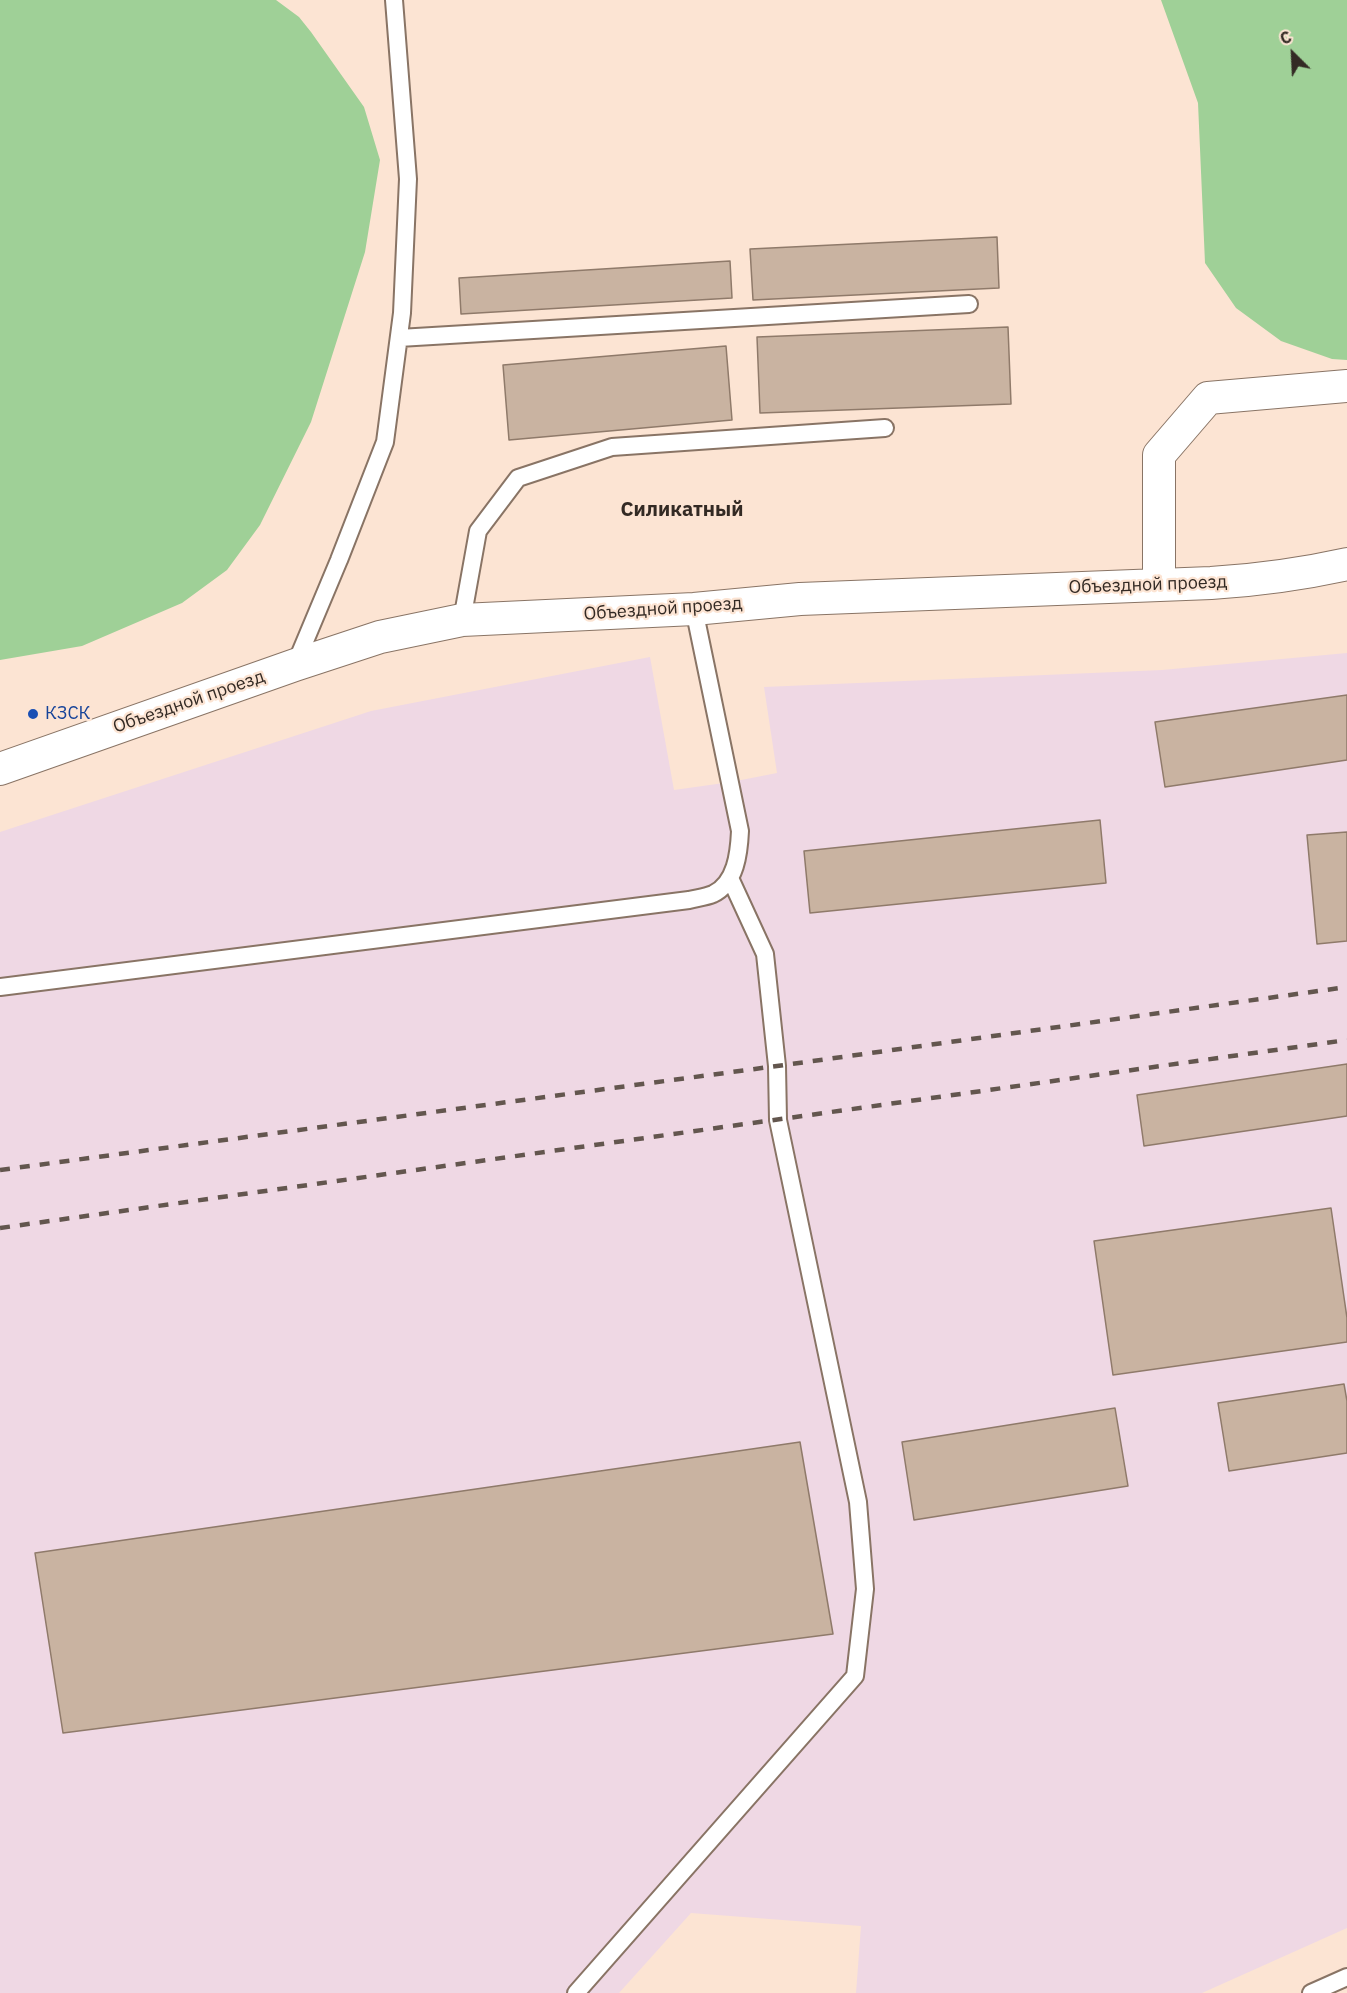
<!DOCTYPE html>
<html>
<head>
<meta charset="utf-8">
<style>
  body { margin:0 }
  #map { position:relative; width:1347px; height:1993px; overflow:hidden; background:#fce4d3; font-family:"IBM Plex Sans",sans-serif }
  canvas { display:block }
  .north { position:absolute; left:1263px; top:24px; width:60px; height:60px; -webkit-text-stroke:4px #fce4d3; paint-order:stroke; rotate:336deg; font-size:16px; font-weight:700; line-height:24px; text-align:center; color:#332a24 }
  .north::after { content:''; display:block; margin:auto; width:21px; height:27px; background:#332a24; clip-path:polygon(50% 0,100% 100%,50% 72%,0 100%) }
</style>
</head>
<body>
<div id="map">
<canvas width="1347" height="1993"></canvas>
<div class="north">С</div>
</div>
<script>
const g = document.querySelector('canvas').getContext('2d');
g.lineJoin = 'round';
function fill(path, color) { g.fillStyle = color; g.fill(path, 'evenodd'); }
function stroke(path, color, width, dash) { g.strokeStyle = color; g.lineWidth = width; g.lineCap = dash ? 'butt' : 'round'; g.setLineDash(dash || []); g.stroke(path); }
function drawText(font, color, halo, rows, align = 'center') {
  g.font = font + ' "IBM Plex Sans",sans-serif'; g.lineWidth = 4.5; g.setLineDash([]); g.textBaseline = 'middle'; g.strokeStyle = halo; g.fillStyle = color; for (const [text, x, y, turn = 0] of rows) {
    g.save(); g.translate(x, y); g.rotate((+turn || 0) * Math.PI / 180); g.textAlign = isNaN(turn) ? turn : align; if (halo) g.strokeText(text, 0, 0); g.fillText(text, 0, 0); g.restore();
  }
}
const industrial = new Path2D(`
  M 1347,653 L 1347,1928 L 1202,1993 L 856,1993 L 861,1926 L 691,1913 L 619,1993 L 0,1993 L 0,832 L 371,711 L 650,657 L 674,790 L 731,782 L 777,773 L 764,687 L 1162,670 Z`);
const green = new Path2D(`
  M 0,0 L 276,0 L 299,17 L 311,32 L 364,107 L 380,160 L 365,252 L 311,422 L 260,525 L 227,570 L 182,603 L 82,646 L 0,660 Z
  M 1161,0 L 1347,0 L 1347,360 L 1332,359 L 1281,341 L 1236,308 L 1205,263 L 1198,103 Z`);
const building = new Path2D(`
  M 997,237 L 999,288 L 753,300 L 750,249 Z
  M 730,261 L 732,298 L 461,314 L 459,278 Z
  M 1008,327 L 1011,404 L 760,413 L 757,337 Z
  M 726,346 L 732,420 L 509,440 L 503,365 Z
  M 1347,695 L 1347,760 L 1165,787 L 1155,722 Z
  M 1100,820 L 1106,883 L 810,913 L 804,851 Z
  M 1347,832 L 1347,941 L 1317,944 L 1307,835 Z
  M 1347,1064 L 1347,1116 L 1144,1146 L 1137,1095 Z
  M 1331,1208 L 1347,1318 L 1347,1342 L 1113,1375 L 1094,1241 Z
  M 1344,1384 L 1347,1401 L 1347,1453 L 1229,1471 L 1218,1403 Z
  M 1115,1408 L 1128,1486 L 914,1520 L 902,1442 Z
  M 800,1442 L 833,1634 L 63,1733 L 35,1553 Z`);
const service = new Path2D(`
  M 399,338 L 969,304
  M 462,620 L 478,531 L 518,478 L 612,447 L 885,428
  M 295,665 L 339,560 L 385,442 L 402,313 L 408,179 L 394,0
  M 0,987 L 689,900 C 697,898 706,897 713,894 C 736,883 739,853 740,831 L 694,609
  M 576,1993 L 855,1676 L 865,1589 L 858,1502 L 778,1120 L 777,1066 L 765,954 L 730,878
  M 1311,1993 L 1347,1977`);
const minor = new Path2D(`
  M 1159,585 L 1159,455 L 1208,398 L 1347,386
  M 0,769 L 295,665 L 380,637 L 462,620 L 694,609 L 800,599 L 1211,583 C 1257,580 1302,574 1347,564`);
const rail = new Path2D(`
  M 0,1170 L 777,1066 L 1347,987
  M 0,1228 L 1347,1040`);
const markers = [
  [33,714,6,"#1a4fb4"]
];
const streetNames = [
  ["Объездной проезд",1148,585,-2],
  ["Объездной проезд",663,609,-4],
  ["Объездной проезд",189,702,-19]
];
const transitNames = [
  ["КЗСК",45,714]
];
const neighbourhoodNames = [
  ["Силикатный",682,510]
];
fill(industrial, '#efd8e4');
fill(green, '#9fd097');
fill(building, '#c9b3a1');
stroke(building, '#8f7a6a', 1.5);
stroke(service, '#897465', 20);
stroke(minor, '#897465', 34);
stroke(service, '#fff', 16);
stroke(minor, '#fff', 32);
stroke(rail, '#63564e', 4.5, [10, 10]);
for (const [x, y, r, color] of markers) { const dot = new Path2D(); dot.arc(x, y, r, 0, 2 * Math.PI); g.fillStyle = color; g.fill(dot); stroke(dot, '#fce4d3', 2); }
drawText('18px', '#332a24', '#fce4d3', streetNames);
drawText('18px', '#164399', '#fce4d3', transitNames, 'left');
drawText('bold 20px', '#332a24', '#fce4d3', neighbourhoodNames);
</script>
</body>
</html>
